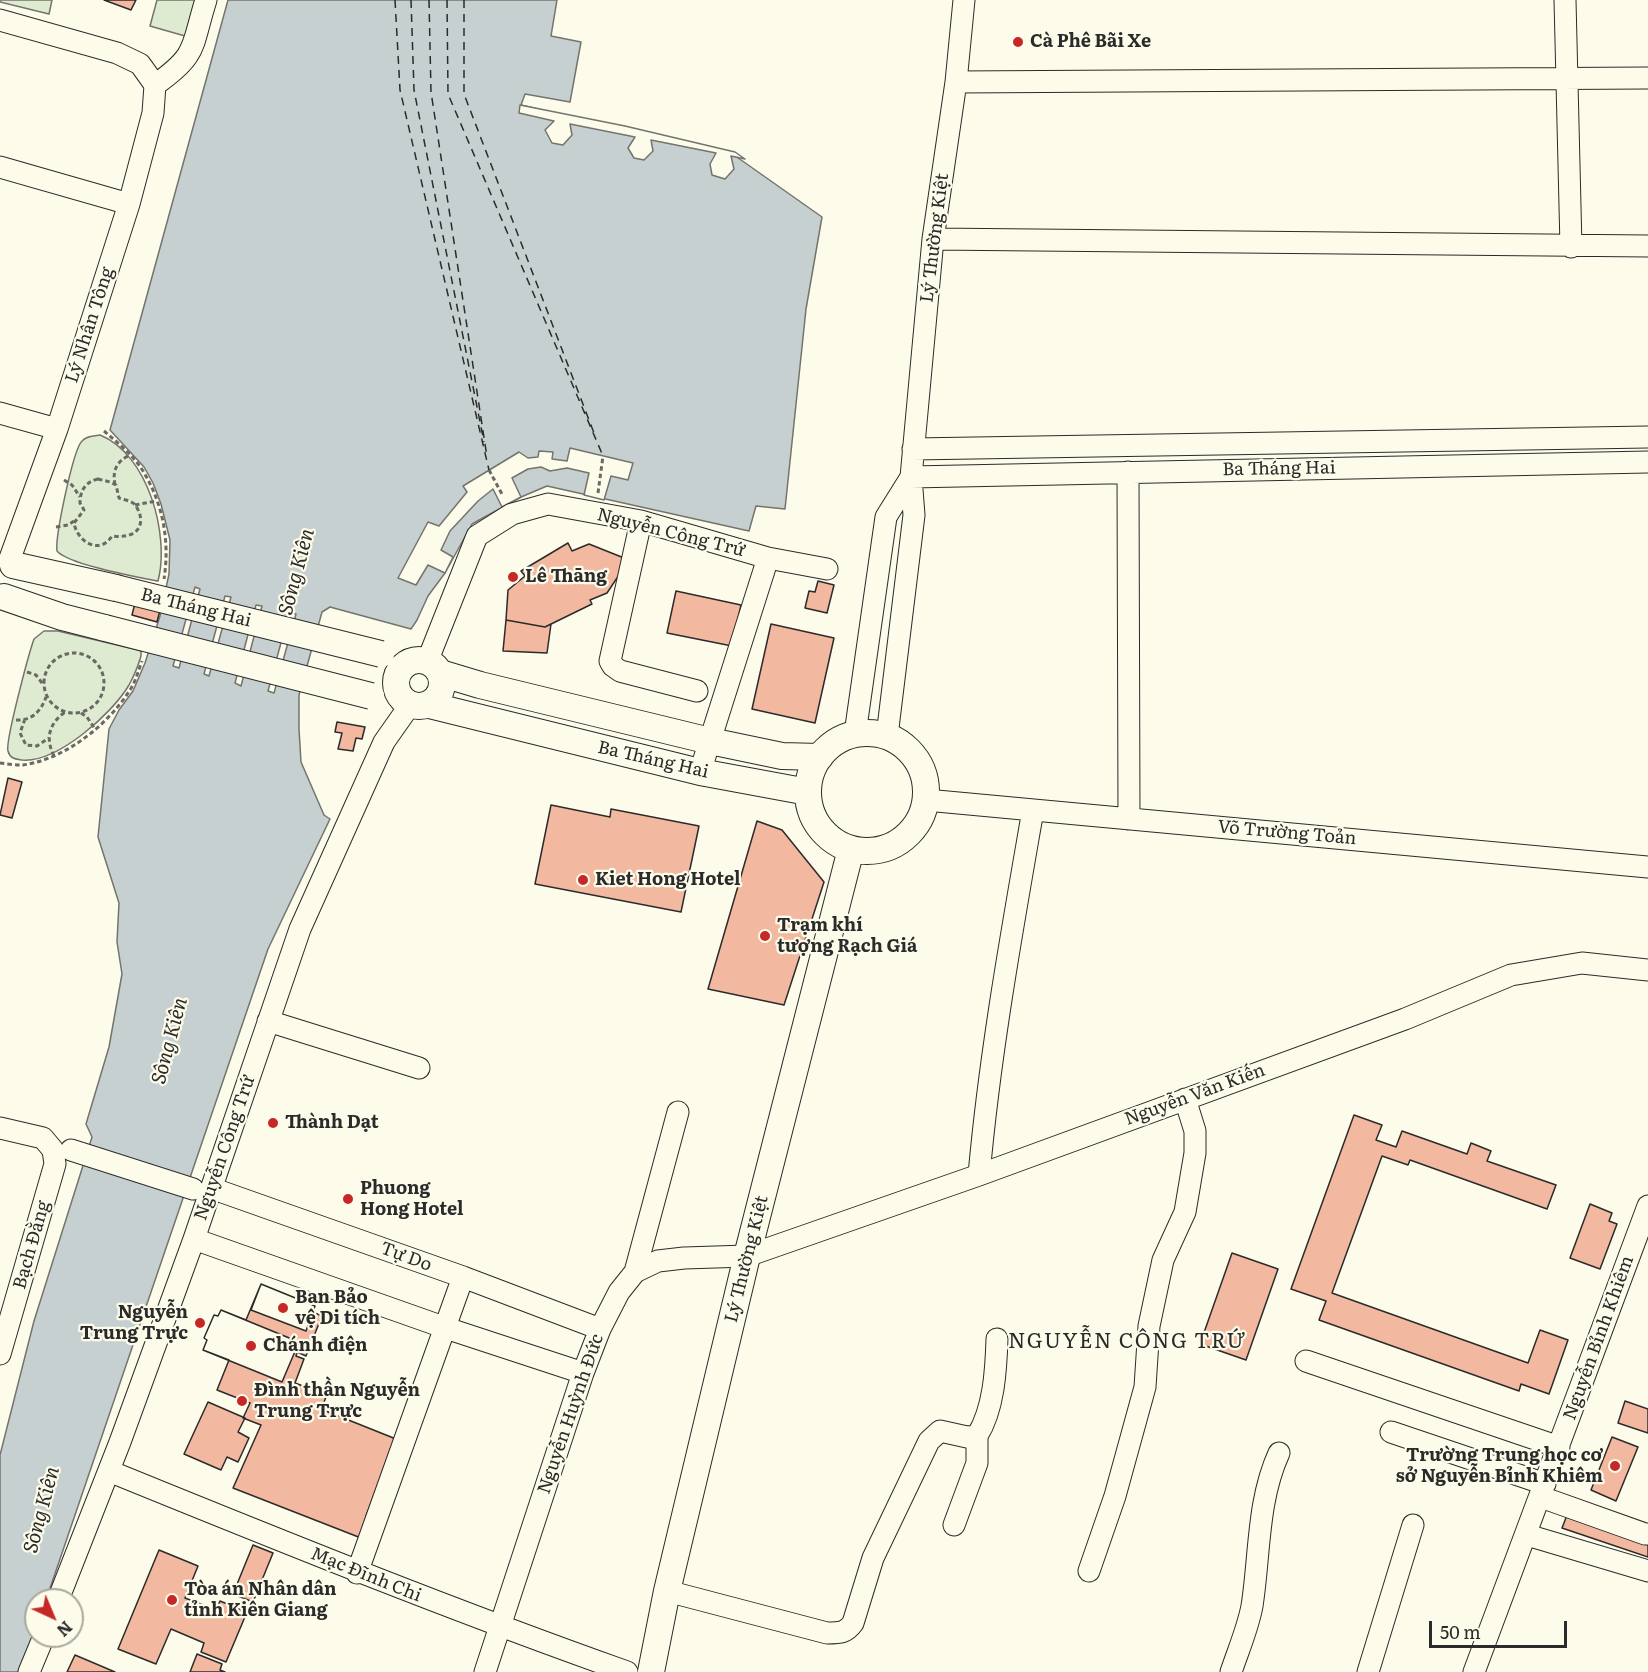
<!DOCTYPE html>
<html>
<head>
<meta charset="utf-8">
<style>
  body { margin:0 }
  #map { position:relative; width:1648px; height:1672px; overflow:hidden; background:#fdfbea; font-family:Literata,serif }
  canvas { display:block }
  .north { position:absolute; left:24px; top:1588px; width:60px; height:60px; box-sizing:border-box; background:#fdfbea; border:2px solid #a9a89e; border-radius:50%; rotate:136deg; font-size:16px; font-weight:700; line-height:24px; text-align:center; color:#2b2b2b }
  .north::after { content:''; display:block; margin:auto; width:21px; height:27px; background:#c62828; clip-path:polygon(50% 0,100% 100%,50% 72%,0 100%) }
  .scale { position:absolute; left:1429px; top:1621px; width:138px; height:27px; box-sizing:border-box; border:3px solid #2b2b2b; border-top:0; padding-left:8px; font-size:18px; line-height:21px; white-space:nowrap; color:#2b2b2b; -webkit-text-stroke:4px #fdfbea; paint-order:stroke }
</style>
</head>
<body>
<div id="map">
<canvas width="1648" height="1672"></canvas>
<div class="north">N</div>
<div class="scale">50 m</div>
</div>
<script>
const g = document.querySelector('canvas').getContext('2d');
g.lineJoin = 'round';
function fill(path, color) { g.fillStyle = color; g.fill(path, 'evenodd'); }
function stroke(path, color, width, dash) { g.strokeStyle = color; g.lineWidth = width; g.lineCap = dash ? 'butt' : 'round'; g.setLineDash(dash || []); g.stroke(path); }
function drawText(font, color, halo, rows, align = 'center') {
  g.font = font + ' Literata,serif'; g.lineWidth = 4.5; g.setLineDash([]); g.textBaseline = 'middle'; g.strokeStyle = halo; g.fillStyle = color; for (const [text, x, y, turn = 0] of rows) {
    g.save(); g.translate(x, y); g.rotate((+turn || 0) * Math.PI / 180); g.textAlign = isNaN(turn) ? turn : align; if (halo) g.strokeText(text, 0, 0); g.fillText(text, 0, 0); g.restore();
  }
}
const green = new Path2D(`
  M 0,0 L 52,0 L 49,14 L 0,2 Z
  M 157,0 L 195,0 L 185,36 L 150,26 Z
  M 100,435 C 148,454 170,535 158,581 C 137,577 69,565 57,551 C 55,537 73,450 82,441 C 86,436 93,436 100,435 Z
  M 44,631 L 58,631 L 138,650 L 141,651 L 141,656 C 138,666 134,676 129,685 C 112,714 57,763 22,760 C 16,759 10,759 8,751 C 5,742 29,653 34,639 Z`);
const water = new Path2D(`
  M 228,0 L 557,0 L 551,36 L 581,42 L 570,102 L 525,94 L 521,105 L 734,155 L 822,217 L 806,309 L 785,509 L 756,506 L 749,531 L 547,486 L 521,497 L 472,524 L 445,573 L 428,596 L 417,620 L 411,629 L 330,607 L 322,612 L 299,695 L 299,729 L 301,762 L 324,815 L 330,819 L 268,949 L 46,1600 L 36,1600 L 36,1630 L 21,1672 L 0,1672 L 0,1455 L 34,1321 L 92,1137 L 86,1124 L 109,1047 L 122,974 L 117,942 L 119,903 L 98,837 L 109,729 L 119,710 L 133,691 L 145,663 L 160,616 L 169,574 L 170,540 L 161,504 L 153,483 L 144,467 L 110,430 ZM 195,587 L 200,589 L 179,668 L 173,666 ZM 225,596 L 231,597 L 209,676 L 204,674 ZM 256,605 L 262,606 L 241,686 L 235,683 ZM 289,613 L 296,614 L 274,693 L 268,691 Z`);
const pier = new Path2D(`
  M 520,105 L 625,126 L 735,152 L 745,159 L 731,156 L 734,169 L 725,179 L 712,175 L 710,164 L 716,153 L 651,140 L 653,151 L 644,160 L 634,158 L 628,148 L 635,137 L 570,124 L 572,135 L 563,145 L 552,143 L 545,130 L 554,121 L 519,113 Z
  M 570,448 L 633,463 L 628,480 L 611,476 L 604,500 L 584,495 L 589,473 L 567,468 L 550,471 L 541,467 L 528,469 L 512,478 L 521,497 L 502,507 L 493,489 L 478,501 L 450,531 L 441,550 L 453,557 L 445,573 L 428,565 L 416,585 L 398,578 L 428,522 L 439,526 L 467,492 L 463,486 L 519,452 L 528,458 L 538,457 L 539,451 L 553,452 L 552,459 L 567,461 Z`);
const ferry = new Path2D(`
  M 395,0 L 400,90 L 489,470
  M 411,0 L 414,90 L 484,442
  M 429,0 L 431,92 L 487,457
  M 447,0 L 448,94 L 603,456
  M 464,0 L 464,94 L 594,433`);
const building = new Path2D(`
  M 104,0 L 136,0 L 131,10 Z
  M 568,543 L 572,551 L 589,544 L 629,560 L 607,593 L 590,600 L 592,604 L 545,627 L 506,620 L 508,590 L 525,576 L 521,571 Z
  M 818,581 L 834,585 L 827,613 L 805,608 L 809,591 L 815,592 Z
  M 676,591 L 741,605 L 732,646 L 667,633 Z
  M 135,603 L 160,610 L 157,622 L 132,615 Z
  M 506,620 L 545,627 L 551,624 L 547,653 L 503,651 Z
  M 771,624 L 834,638 L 815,723 L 752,709 Z
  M 337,722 L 365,727 L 362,739 L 356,738 L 353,751 L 338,749 L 342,733 L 335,732 Z
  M 8,778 L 22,782 L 12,818 L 0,815 Z
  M 551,805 L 610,817 L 611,809 L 699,826 L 681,912 L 535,884 Z
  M 757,821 L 782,830 L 824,882 L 784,1005 L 708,989 Z
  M 1354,1115 L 1382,1125 L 1376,1140 L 1396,1147 L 1402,1131 L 1467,1154 L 1471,1143 L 1491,1151 L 1487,1161 L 1556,1185 L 1547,1209 L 1410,1160 L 1408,1165 L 1382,1156 L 1332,1293 L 1528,1363 L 1540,1330 L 1568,1340 L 1549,1394 L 1521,1384 L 1519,1391 L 1319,1320 L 1326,1301 L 1291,1289 Z
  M 1590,1204 L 1612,1213 L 1609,1221 L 1617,1224 L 1600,1269 L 1570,1258 Z
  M 1232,1253 L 1278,1269 L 1246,1360 L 1200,1344 Z
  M 261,1284 L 315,1306 L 313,1312 L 322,1316 L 306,1356 L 297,1352 L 296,1356 L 304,1359 L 295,1383 L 327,1395 L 321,1409 L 396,1439 L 366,1516 L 369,1517 L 361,1538 L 233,1488 L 261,1425 L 243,1418 L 250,1403 L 217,1390 L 229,1360 L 203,1350 L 207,1340 L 204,1338 L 214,1315 L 218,1316 L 221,1310 L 246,1320 Z
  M 261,1284 L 315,1306 L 306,1331 L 251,1310 Z
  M 221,1310 L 299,1342 L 282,1382 L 203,1350 L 207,1340 L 204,1338 L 214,1315 L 218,1316 Z
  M 1625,1401 L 1648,1409 L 1648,1433 L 1618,1423 Z
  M 208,1402 L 245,1418 L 238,1432 L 249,1438 L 238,1462 L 227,1457 L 221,1470 L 184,1454 Z
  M 1612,1437 L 1638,1447 L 1616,1501 L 1591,1490 Z
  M 1569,1510 L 1648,1538 L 1648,1557 L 1562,1528 Z
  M 253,1545 L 273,1553 L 253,1602 L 233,1594 Z
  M 159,1550 L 198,1566 L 185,1598 L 216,1610 L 220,1601 L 247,1612 L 226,1662 L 201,1652 L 204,1643 L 171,1629 L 156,1664 L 118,1649 Z
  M 197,1654 L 222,1664 L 220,1670 L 225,1672 L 190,1672 Z
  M 75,1655 L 115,1672 L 67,1672 Z`);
const path = new Path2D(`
  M 104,431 C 118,443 133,455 143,471 C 163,504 170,541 164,579
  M 489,470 L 503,496
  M 98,479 L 110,482 L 116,485 L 119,498 C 123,500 129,500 133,503 C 136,505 139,511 140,515 C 144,534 127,538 112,536 C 99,556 77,541 74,523 L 84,510 L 80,503 C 80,491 85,482 98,479 Z
  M 64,480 L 72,485 L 80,497
  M 115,485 C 112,470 117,461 130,455
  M 598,493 L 603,456
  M 135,505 L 156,501
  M 56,527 L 68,525 L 74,521
  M44 683a30 30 0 1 1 60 0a30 30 0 1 1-60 0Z
  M 27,672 L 36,675 L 42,683
  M 81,713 L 87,717 L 95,729
  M 25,719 L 20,733 L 26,745 L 37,746 L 49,738
  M 16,720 C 32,721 41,711 46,697
  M 54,756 C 45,738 49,724 65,712
  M 0,763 C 7,764 16,765 23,765 C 65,759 107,726 130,690 C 136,681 138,671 142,661`);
const minor = new Path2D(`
  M 1565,0 L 1571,247
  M 0,20 L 117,53 L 140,64 L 155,85
  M 956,82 L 1648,78
  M 155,85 C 199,54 191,47 206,0
  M 0,167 L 129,204
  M 933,239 L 1648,246
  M 0,413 L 57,429
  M 913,449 L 1648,437
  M 1128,472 L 1129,819
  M 911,477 L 1648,462
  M 641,521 L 610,661 L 613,666 L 620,671 L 697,691
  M 9,561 L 57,429 L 129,204 L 153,113 L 155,85
  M 427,662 L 477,536 L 512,514 L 548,504 L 641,521 L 768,558 L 827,569
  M 855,734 L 886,517 L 911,477
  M 887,736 L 914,515 L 911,477 L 933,239 L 956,82 L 964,0
  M 700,772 L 768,558
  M 926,800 L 1648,867
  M 268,1021 L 419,1068
  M 0,1128 L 43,1138 L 53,1150 L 55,1164 L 0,1354
  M 71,1150 L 193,1189
  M 979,1175 C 990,1052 1012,931 1033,810
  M 211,1188 L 463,1277 L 600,1329
  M 194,1239 L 446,1328 L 583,1373
  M 635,1272 L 678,1112
  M 1306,1361 L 1559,1447
  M 1391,1432 L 1545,1484
  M 109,1471 C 281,1541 452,1610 627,1672
  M 1541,1497 L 1645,1534 L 1648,1534
  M 954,1525 L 977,1463 L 977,1436
  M 1527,1535 L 1648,1571
  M 1089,1571 L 1115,1496 L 1145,1387 L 1149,1326 L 1163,1260 L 1185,1212 L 1195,1153 L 1195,1131 L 1185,1099
  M 357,1573 L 463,1277
  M 667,1591 L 827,1633 C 840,1633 846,1633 853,1623 L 873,1558 L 929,1441 L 940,1431 L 967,1437 L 977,1436 C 994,1409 996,1370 997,1339
  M 58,1600 L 120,1442 L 194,1239 L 300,929 L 384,742 L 410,705
  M 29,1672 L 44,1636
  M 485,1672 L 583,1373 L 600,1329 L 619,1292 L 635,1272 L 658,1261 L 684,1258 L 747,1256 L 979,1175 L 1405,1019 L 1511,975 L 1582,963 L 1648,970
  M 1231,1672 C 1238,1651 1248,1628 1252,1606 C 1260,1555 1257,1501 1279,1453
  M 1368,1672 L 1413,1525
  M 1474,1672 L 1648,1206`);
const major = new Path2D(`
  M 13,565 L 116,588
  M 4,597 L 62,617 L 105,628
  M396 683a23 23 0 1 1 46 0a23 23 0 1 1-46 0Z
  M 440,673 L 480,685 L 710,741 L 782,756 L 820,757
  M 429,705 L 700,772 L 808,792
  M808 792a59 59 0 1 1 118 0a59 59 0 1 1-118 0Z
  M 651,1672 L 667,1591 L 747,1256 L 851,849`);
const majorBridge = new Path2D(`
  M 116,588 L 381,654
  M 105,628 L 371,696`);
const markers = [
  [1018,42,6,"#c62828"],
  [513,577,6,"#c62828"],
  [583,880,6,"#c62828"],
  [765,936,6,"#c62828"],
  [273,1123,6,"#c62828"],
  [348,1199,6,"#c62828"],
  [283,1308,6,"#c62828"],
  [200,1323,6,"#c62828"],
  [251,1346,6,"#c62828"],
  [242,1401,6,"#c62828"],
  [1615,1466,6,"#c62828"],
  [172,1600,6,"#c62828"]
];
const poiNames = [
  ["Cà Phê Bãi Xe",1030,42],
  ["Lê Thāng",525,577],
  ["Kiet Hong Hotel",595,880],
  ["Trạm khí",777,926],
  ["tượng Rạch Giá",777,947],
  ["Thành Dạt",285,1123],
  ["Phuong",360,1189],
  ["Hong Hotel",360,1210],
  ["Ban Bảo",295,1298],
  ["vệ Di tích",295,1319],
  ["Nguyễn",188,1313,"right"],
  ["Trung Trực",188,1334,"right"],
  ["Chánh điện",263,1346],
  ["Đình thần Nguyễn",254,1391],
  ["Trung Trực",254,1412],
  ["Trường Trung học cơ",1603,1456,"right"],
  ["sở Nguyễn Bỉnh Khiêm",1603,1477,"right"],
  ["Tòa án Nhân dân",184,1590],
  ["tỉnh Kiên Giang",184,1611]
];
const streetNames = [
  ["Lý Thường Kiệt",935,238,-83],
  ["Lý Nhân Tông",90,325,-72],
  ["Ba Tháng Hai",1279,469,-1],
  ["Nguyễn Công Trứ",671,533,14],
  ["Ba Tháng Hai",196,608,14],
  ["Ba Tháng Hai",653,760,13],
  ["Võ Trường Toản",1287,833,5],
  ["Nguyễn Văn Kiến",1195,1095,-20],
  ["Nguyễn Công Trứ",225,1148,-71],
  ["Bạch Đằng",32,1245,-74],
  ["Tự Do",406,1257,20],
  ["Lý Thường Kiệt",747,1259,-76],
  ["Nguyễn Bỉnh Khiêm",1599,1338,-70],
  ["Nguyễn Huỳnh Đức",571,1414,-71],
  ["Mạc Đĩnh Chi",366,1575,22]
];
const waterNames = [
  ["Sông Kiên",297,572,-75],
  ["Sông Kiên",170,1041,-75],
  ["Sông Kiên",42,1510,-75]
];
const quarterNames = [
  ["NGUYỄN CÔNG TRỨ",1127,1342]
];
fill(green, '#deebd1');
stroke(green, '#74746e', 1.5);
fill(water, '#c7d0d0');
stroke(water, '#74746e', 1.5);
fill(pier, '#fdfbea');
stroke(pier, '#74746e', 1.5);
stroke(ferry, '#2b2b2b', 1.5, [8, 6]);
fill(building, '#f2b8a0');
stroke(building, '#2b2b2b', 1.5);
stroke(minor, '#2b2b2b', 23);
stroke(major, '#2b2b2b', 28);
stroke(path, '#6a6964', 3, [4.5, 3]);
stroke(minor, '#fdfbea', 21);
stroke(major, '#fdfbea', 26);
stroke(majorBridge, '#2b2b2b', 28, []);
stroke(majorBridge, '#fdfbea', 26);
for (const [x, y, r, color] of markers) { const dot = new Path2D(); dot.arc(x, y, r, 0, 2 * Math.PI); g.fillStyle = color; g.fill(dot); stroke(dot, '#fdfbea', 2); }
drawText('bold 18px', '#2b2b2b', '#fdfbea', poiNames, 'left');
drawText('18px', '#2b2b2b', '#fdfbea', streetNames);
drawText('italic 20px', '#2b2b2b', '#fdfbea', waterNames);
g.letterSpacing = '1.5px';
drawText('21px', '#2b2b2b', '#fdfbea', quarterNames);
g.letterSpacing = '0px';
</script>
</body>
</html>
